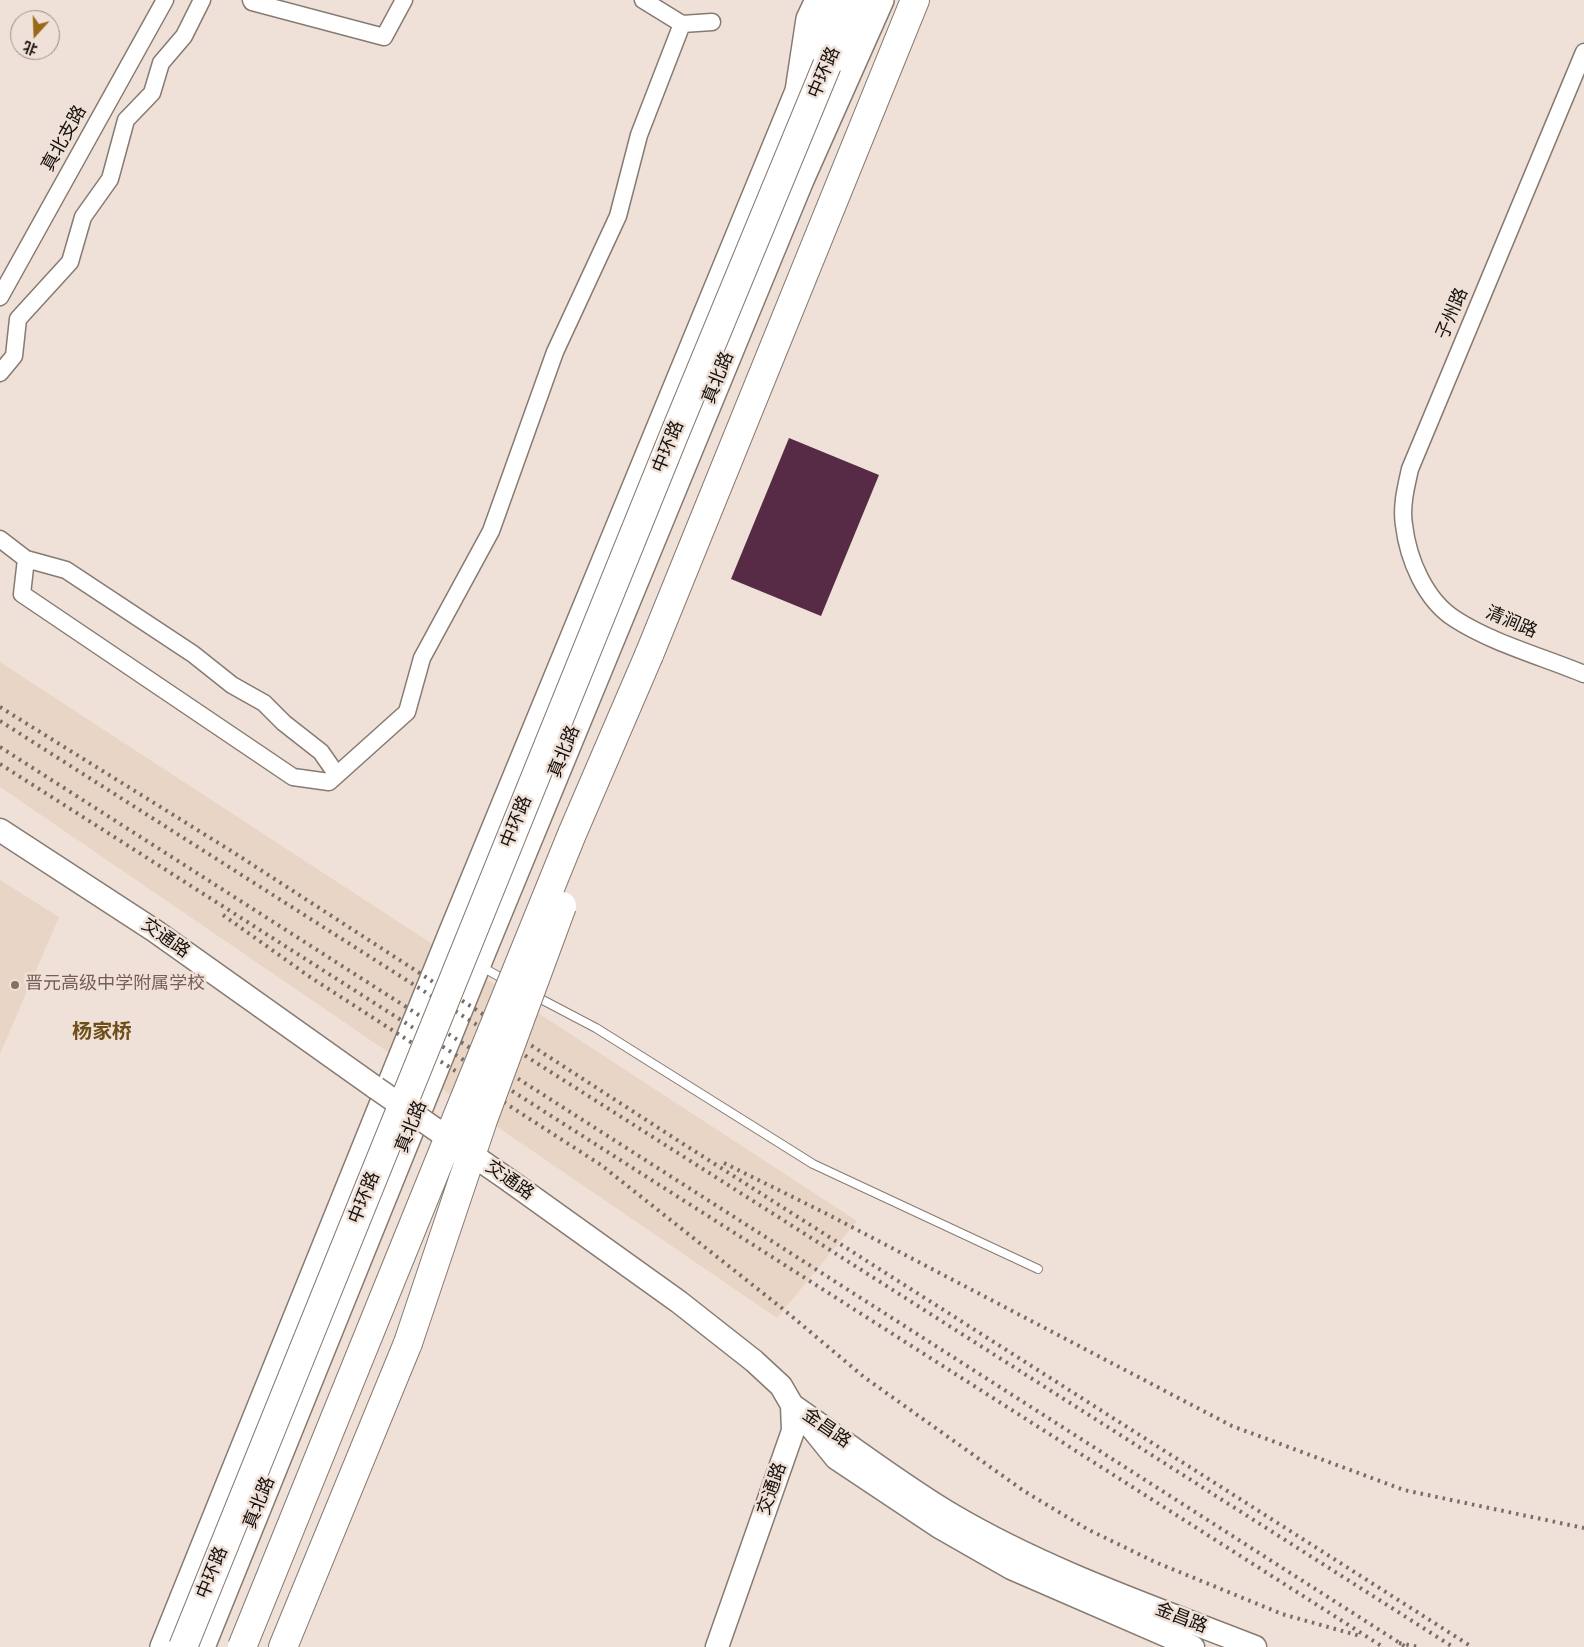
<!DOCTYPE html>
<html>
<head>
<meta charset="utf-8">
<style>
  body { margin:0 }
  #map { position:relative; width:1584px; height:1647px; overflow:hidden; background:#efe1d7; font-family:Jost,"Noto Sans SC",sans-serif }
  canvas { display:block }
  .north { position:absolute; left:10px; top:10px; width:50px; height:50px; box-sizing:border-box; background:#efe1d7; border:1px solid #988d86; border-radius:50%; rotate:200deg; font-size:14px; font-weight:700; line-height:20px; text-align:center; color:#15100d }
  .north::after { content:''; display:block; margin:auto; width:18px; height:22px; background:#99691a; clip-path:polygon(50% 0,100% 100%,50% 72%,0 100%) }
</style>
</head>
<body>
<div id="map">
<canvas width="1584" height="1647"></canvas>
<div class="north">北</div>
</div>
<script>
const g = document.querySelector('canvas').getContext('2d');
g.lineJoin = 'round';
function fill(path, color) { g.fillStyle = color; g.fill(path, 'evenodd'); }
function stroke(path, color, width, dash) { g.strokeStyle = color; g.lineWidth = width; g.lineCap = dash ? 'butt' : 'round'; g.setLineDash(dash || []); g.stroke(path); }
function drawText(font, color, halo, rows, align = 'center') {
  g.font = font + ' Jost,"Noto Sans SC",sans-serif'; g.lineWidth = 5; g.setLineDash([]); g.textBaseline = 'middle'; g.strokeStyle = halo; g.fillStyle = color; for (const [text, x, y, turn = 0] of rows) {
    g.save(); g.translate(x, y); g.rotate((+turn || 0) * Math.PI / 180); g.textAlign = isNaN(turn) ? turn : align; if (halo) g.strokeText(text, 0, 0); g.fillText(text, 0, 0); g.restore();
  }
}
const built = new Path2D(`
  M 0,662 L 857,1221 L 777,1318 L 0,787 Z
  M 0,880 L 59,917 L 0,1054 Z`);
const building = new Path2D(`
  M 789,438 L 879,475 L 821,616 L 731,579 Z`);
const lane = new Path2D(`
  M 482,967 L 507,981
  M 535,996 L 596,1028 L 813,1164 L 1038,1269`);
const street = new Path2D(`
  M 251,0 L 252,2 L 384,37 L 404,0
  M 682,24 L 712,22
  M 1584,52 L 1410,469 C 1406,487 1401,506 1404,525 C 1408,559 1425,600 1455,619 C 1492,643 1543,657 1584,674
  M 0,297 L 165,0
  M 0,373 L 14,356 L 18,319 L 70,262 L 83,217 L 110,179 L 126,120 L 152,93 L 161,63 L 184,36 L 202,0
  M 0,539 L 26,559 L 22,594 L 293,777 L 329,782 L 407,712 L 422,658 L 491,531 L 555,352 L 618,216 L 639,135 L 682,24 L 643,0
  M 26,559 L 66,570 L 193,654 L 232,685 L 264,703 L 284,723 L 321,752 L 337,775`);
const secondary = new Path2D(`
  M 0,830 L 155,931 L 376,1088
  M 510,1181 L 679,1302 L 754,1361 L 781,1386 L 792,1405 L 793,1431 L 717,1647
  M 792,1405 C 845,1442 897,1482 952,1515 C 1047,1571 1153,1607 1255,1647
  M 811,1427 L 836,1458 L 941,1528 L 1011,1568 L 1193,1647`);
const primary = new Path2D(`
  M 812,60 L 838,0
  M 163,1647 L 451,934 L 798,91 L 809,19 L 818,0
  M 202,1647 L 485,947 L 801,180 L 881,0`);
const highway = new Path2D(`
  M 827,65 L 857,0
  M 649,655 L 915,0
  M 283,1647 L 408,1343`);
const rail = new Path2D(`
  M 0,707 L 236,854 L 674,1138 L 1472,1647
  M 0,721 L 1453,1647
  M 0,747 L 1406,1647
  M 0,764 L 1383,1647
  M 223,915 L 310,977 L 601,1165 L 783,1309 L 864,1377 L 1024,1491 L 1087,1529 L 1155,1562 L 1282,1614 L 1360,1636
  M 724,1163 L 825,1213 L 1232,1426 L 1404,1490 L 1584,1528
  M 1399,1643 L 1419,1647`);
const secondaryBridge = new Path2D(`
  M 376,1088 L 510,1181`);
const highwayBridge = new Path2D(`
  M 408,1343 L 483,1120 L 562,906
  M 183,1647 L 674,435 L 827,65
  M 242,1647 L 572,834 L 649,655`);
const markers = [
  [15,985,5,"#8d6e63"]
];
const streetNames = [
  ["中环路",825,73,-67],
  ["真北支路",65,139,-61],
  ["子州路",1453,314,-67],
  ["真北路",719,378,-68],
  ["中环路",669,447,-68],
  ["清涧路",1511,623,23],
  ["真北路",565,752,-68],
  ["中环路",517,822,-68],
  ["交通路",165,939,35],
  ["真北路",412,1127,-68],
  ["交通路",509,1181,35],
  ["中环路",365,1198,-68],
  ["金昌路",826,1429,35],
  ["交通路",773,1489,-71],
  ["真北路",260,1503,-68],
  ["中环路",213,1573,-68],
  ["金昌路",1181,1619,21]
];
const educationNames = [
  ["晋元高级中学附属学校",25,985]
];
const quarterNames = [
  ["杨家桥",102,1033]
];
fill(built, '#e9d5c5');
fill(building, '#572b45');
stroke(lane, '#867a71', 10);
stroke(street, '#867a71', 19);
stroke(secondary, '#867a71', 25);
stroke(primary, '#867a71', 28);
stroke(highway, '#867a71', 30);
stroke(lane, '#fff', 8);
stroke(street, '#fff', 16);
stroke(secondary, '#fff', 22);
stroke(primary, '#fff', 25);
stroke(highway, '#fff', 28);
stroke(rail, '#786e68', 4, [2.5, 5]);
stroke(secondaryBridge, '#867a71', 25, []);
stroke(highwayBridge, '#867a71', 30, []);
stroke(secondaryBridge, '#fff', 22);
stroke(highwayBridge, '#fff', 28);
for (const [x, y, r, color] of markers) { const dot = new Path2D(); dot.arc(x, y, r, 0, 2 * Math.PI); g.fillStyle = color; g.fill(dot); stroke(dot, '#efe1d7', 2); }
drawText('18px', '#15100d', '#efe1d7', streetNames);
drawText('18px', '#785e54', '#efe1d7', educationNames, 'left');
drawText('bold 20px', '#6e4d19', '#efe1d7', quarterNames);
</script>
</body>
</html>
